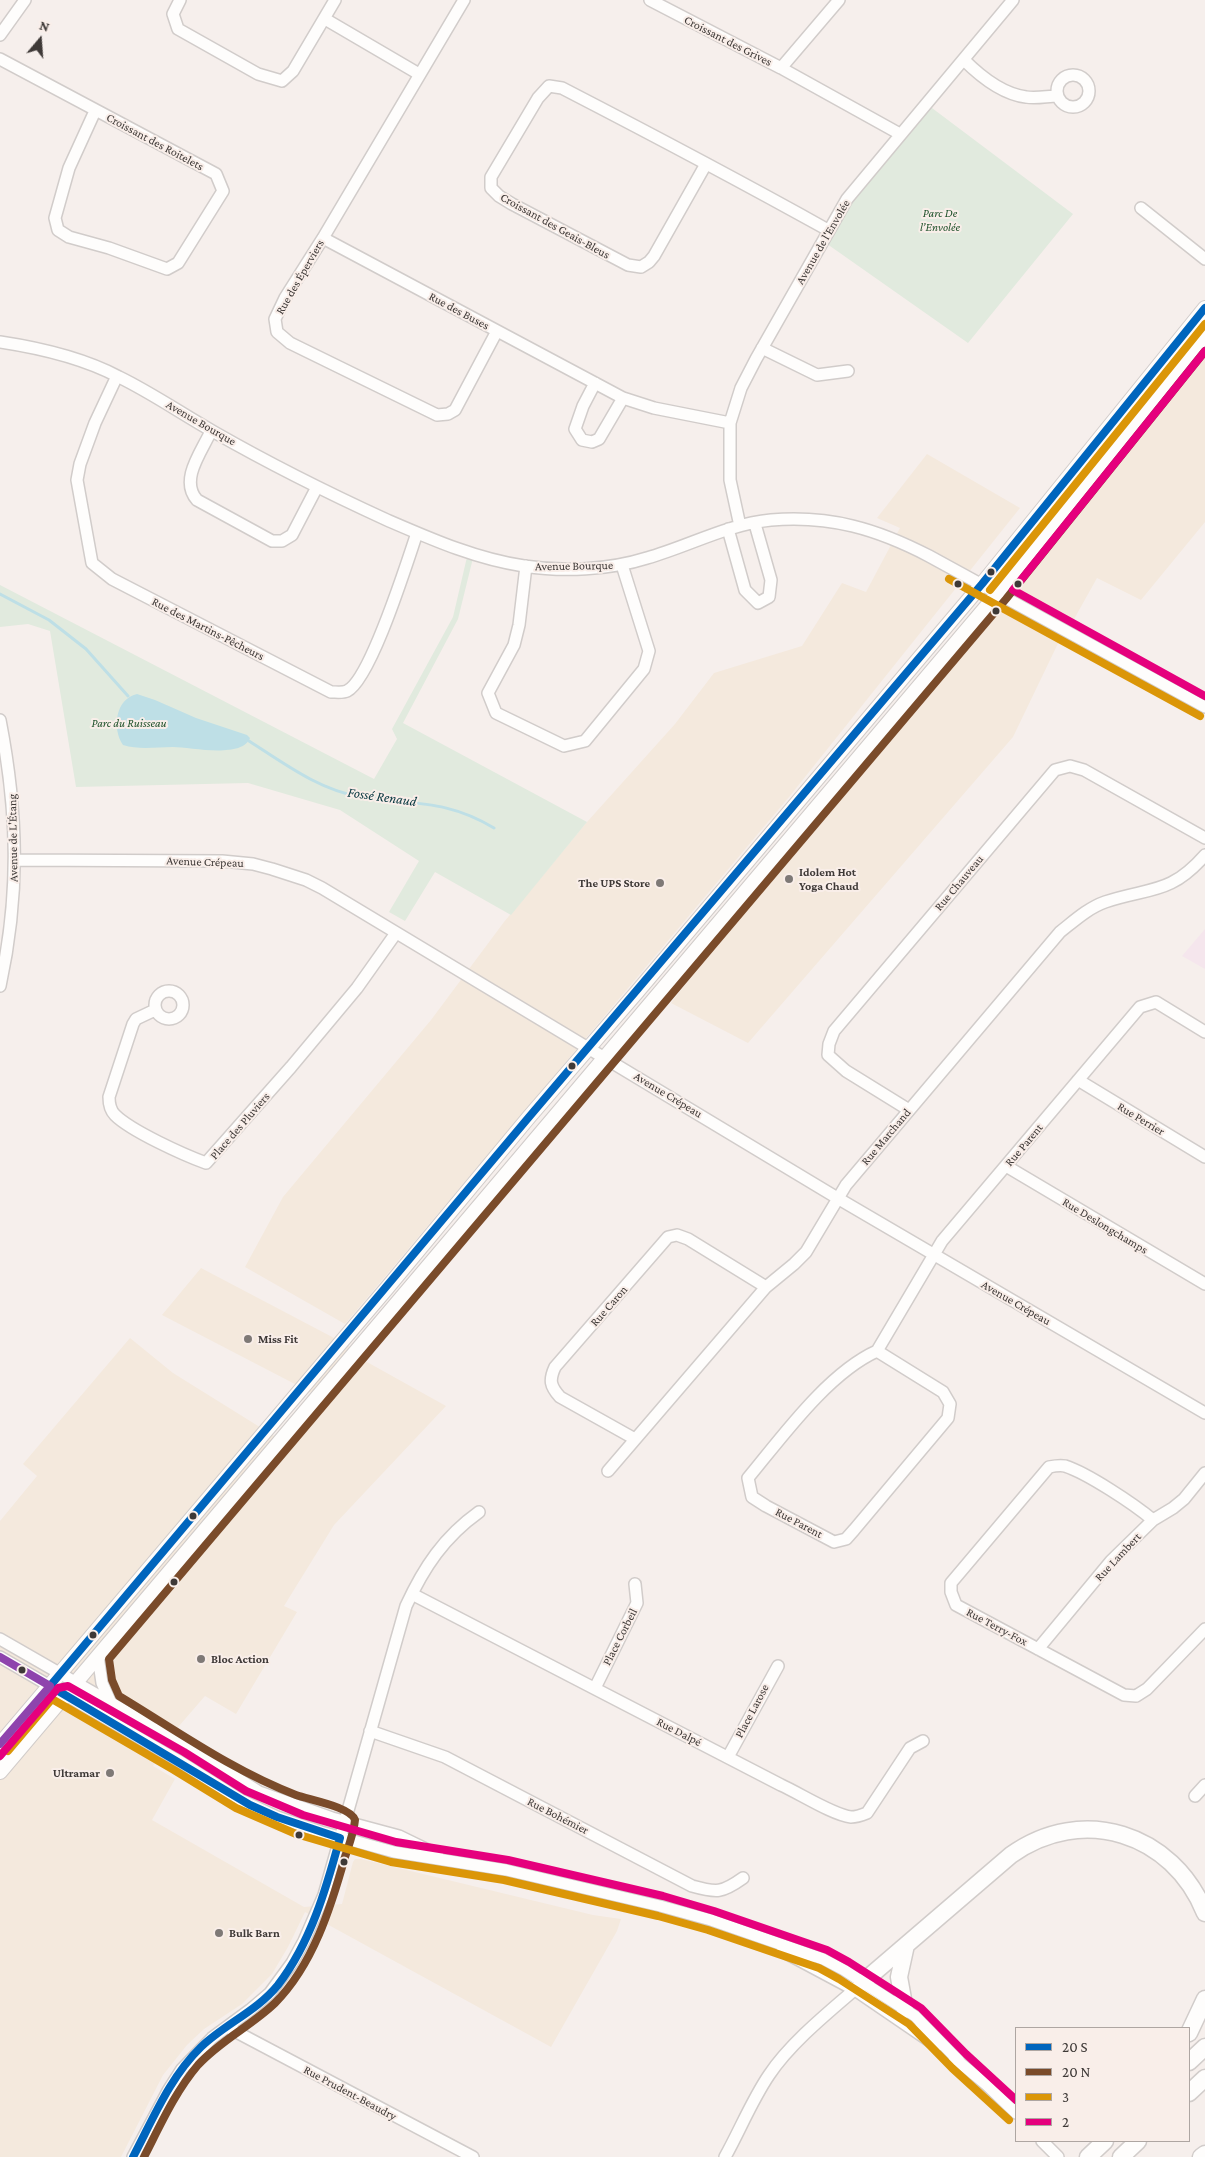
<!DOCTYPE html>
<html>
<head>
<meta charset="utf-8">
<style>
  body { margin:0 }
  #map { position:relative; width:1205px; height:2157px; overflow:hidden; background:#f6efec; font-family:"Crimson Pro",serif }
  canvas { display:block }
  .legend { position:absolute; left:1015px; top:2027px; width:175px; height:115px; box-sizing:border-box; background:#f9eee9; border:1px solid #aea6a2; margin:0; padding:6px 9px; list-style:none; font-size:15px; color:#3e3937 }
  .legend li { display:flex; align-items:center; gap:10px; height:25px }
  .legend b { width:25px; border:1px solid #aea6a2 }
  .north { position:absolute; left:15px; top:15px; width:50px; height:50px; -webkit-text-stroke:4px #f9eee9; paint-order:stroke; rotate:18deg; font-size:14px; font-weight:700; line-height:20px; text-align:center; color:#3e3937 }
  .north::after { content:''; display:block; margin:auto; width:18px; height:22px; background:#3e3937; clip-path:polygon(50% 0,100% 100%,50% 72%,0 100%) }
</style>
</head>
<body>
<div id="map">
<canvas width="1205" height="2157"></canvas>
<ul class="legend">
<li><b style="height:6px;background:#0065bd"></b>20 S</li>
<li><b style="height:6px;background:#7a4b2a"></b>20 N</li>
<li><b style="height:6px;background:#db9608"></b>3</li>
<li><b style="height:6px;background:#e5007d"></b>2</li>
</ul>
<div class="north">N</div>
</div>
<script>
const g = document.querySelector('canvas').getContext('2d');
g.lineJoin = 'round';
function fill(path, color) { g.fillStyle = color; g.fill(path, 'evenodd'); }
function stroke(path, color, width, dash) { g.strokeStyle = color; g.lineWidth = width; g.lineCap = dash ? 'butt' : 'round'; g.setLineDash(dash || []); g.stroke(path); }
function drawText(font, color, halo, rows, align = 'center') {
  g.font = font + ' "Crimson Pro",serif'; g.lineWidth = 4; g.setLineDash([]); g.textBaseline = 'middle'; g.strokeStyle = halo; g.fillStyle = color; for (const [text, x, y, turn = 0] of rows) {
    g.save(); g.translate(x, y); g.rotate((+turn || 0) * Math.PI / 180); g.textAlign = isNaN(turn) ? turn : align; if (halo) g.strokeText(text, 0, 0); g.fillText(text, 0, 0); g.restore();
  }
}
const commercial = new Path2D(`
  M 1205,325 L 1205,522 L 1141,600 L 1097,578 L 1073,621 L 994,578 Z
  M 927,454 L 1020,508 L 789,797 L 345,1324 L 245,1267 L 283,1197 L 431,1020 L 504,922 L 587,822 L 675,724 L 714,673 L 802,646 L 842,583 L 866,592 L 900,528 L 877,518 Z
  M 989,592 L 1063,633 L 1013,737 L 748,1043 L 671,1003 Z
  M 201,1268 L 355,1349 L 316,1395 L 162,1315 Z
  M 130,1338 L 173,1373 L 279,1439 L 358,1357 L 446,1406 L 334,1525 L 284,1606 L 297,1612 L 236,1714 L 205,1696 L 179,1726 L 153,1766 L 175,1779 L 152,1820 L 304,1907 L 342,1904 L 353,1862 L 355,1859 L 361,1859 L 593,1915 L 621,1919 L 617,1931 L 551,2047 L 305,1912 L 288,1947 L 272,1974 L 242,2004 L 204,2029 L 187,2045 L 163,2075 L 121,2157 L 0,2157 L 0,1521 L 37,1476 L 23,1464 Z`);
const education = new Path2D(`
  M 1205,929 L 1205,969 L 1182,956 Z`);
const green = new Path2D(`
  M 924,102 L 1073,214 L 968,343 L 820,239 L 895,132 Z
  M 467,557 L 473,558 L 458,619 L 403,723 L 587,822 L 511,915 L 435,872 L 405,921 L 389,912 L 419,861 L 340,810 L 248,783 L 76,787 L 50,631 L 28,624 L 0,627 L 0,585 L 374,779 L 397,739 L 392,729 L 453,617 Z`);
const water = new Path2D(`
  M 137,694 L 155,700 L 196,718 L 247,735 L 250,738 C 242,759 190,747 173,747 C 156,747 139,750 123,745 C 112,729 115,699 137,694 Z`);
const stream = new Path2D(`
  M 0,594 L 49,620 L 86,649 L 128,696
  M 249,741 C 285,764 319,790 361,797 C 412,805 446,799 494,828`);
const minor = new Path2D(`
  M 180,0 L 173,14 L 178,29 L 258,74 L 282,81 L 293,71 L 335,0
  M 464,0 L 323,238 L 285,298 L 275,319 L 277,332 L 290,343 L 437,415 L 448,414 L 455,410 L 497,331
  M 650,0 L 781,68 L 900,134
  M 325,19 L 419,74
  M 0,35 L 25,0
  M 0,59 L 216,174 L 223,191 L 178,263 L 167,269 L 109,248 L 69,237 L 58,230 L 55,218 L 69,168 L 95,111
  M 964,60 C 981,77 1002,94 1026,97 C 1036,99 1048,96 1057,96
  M 781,68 L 839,0
  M1057 91a16 16 0 1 1 32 0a16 16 0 1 1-32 0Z
  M 706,164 L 654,256 L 649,262 L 641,267 L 628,265 L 512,204 L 499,196 L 491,188 L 491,177 L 538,98 L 549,86 L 562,88 C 651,134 740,181 828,230
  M 1141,208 L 1205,259
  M 323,238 L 623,398 L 654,408 L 730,423
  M 0,342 C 40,348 83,358 119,377 C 152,393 182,414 214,432 C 270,464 328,493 387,520 C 431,539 476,559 524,566 C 563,572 609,570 647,558 C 689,546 728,524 771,520 C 830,515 877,529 929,556 L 1205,707
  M 762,348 L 817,375 L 848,371
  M 117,376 L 95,423 L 80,464 L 77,480 L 92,563 L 112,579 L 331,692 C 336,692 343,693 347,691 C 371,679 407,562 417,533
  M 595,383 L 583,406 L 575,429 L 582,440 L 592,442 L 599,439 L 623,398
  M 211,431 C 202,451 179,480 197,500 L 272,541 L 282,541 L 292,535 L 317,487
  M 740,526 L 730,480 L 730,423 L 741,388 L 756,359 L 847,199 L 1013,0
  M 728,529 L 745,590 L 758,603 L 769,597 L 771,580 L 755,524
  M 526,566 L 519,625 L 514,645 L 488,693 L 496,713 L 564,746 L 585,741 L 644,669 L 649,651 L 622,565
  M 0,720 C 18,813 20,894 0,986
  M 16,860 L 222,861 L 253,864 L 272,869 L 306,880 L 322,888 L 839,1199 L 1205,1413
  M155 1005a14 14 0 1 1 28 0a14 14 0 1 1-28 0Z
  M 155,1010 L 136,1019 L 133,1024 L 109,1097 C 109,1104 110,1110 115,1115 C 131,1131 184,1155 206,1163 L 291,1067 L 357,988 L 396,933
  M 1078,1080 L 1205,1157
  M 909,1110 L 846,1071 L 828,1055 L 829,1044 L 834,1031 L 1055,770 L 1070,766 L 1084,770 L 1205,838
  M 1006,1166 L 1205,1284
  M 877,1351 L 943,1392 L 950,1404 L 948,1418 L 854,1530 L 846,1539 L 834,1542 L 766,1506 L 752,1497 L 748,1478 C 782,1437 828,1373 877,1351 L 942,1241 L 1140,1007 L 1156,1002 L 1205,1032
  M 635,1439 L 560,1397 C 550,1386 549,1380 555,1367 L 668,1237 L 677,1235 L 688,1239 L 766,1287
  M 608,1471 L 766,1287 L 794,1264 L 806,1252 L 846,1185 L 1060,932 C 1074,921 1088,908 1105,902 C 1150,887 1170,895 1205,855
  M 1153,1520 C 1134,1504 1087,1473 1065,1466 C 1060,1465 1054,1466 1049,1467 L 951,1583 L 951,1592 L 956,1605 L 1124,1695 L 1136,1696 L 1147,1689 L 1205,1629
  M 412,1594 L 781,1785 C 799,1793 833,1815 851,1817 C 857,1817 862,1815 867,1813 L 910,1748 L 923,1741
  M 0,1639 L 188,1747 L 259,1792 L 332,1818 L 399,1836 L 438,1855
  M 1038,1649 L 1111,1561 L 1153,1520 L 1173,1508 L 1184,1499 L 1205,1473
  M 98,1656 L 102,1683 L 111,1703
  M 0,1657 L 179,1761 L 241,1800 L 277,1817 L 321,1832 L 394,1852 L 506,1870 L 660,1906 L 711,1920 L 823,1959 L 844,1970 L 915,2016 L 959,2061
  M 595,1688 L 637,1603 L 635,1584
  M 370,1731 L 445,1757 L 692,1886 C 717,1893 722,1893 743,1878
  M 728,1757 L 778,1666
  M 1195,1796 L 1205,1785
  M 782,1951 L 855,1990 L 937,2046
  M 227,2027 L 473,2157
  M 954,2058 L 987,2085 L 1016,2113
  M 1042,2141 L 1058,2157
  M 133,2157 L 168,2091 L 182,2069 L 212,2038 L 250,2010 L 270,1993 L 292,1963 L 304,1941 L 324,1895 L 406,1606 C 424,1567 444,1537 479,1512
  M 725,2157 C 740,2130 752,2100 769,2075 C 791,2042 830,2011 860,1985`);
const major = new Path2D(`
  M 0,1744 L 387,1288 L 529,1117 L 637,992 L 982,584 L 1205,308
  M 0,1772 L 998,593 L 1205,335`);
const highway = new Path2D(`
  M 863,1982 L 1011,1855 C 1082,1804 1173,1833 1205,1913
  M 905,2010 L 899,1977 L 906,1945
  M 1189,2033 L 1205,1999
  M 1189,2062 L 1205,2047
  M 1189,2093 L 1205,2078
  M 1088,2157 L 1105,2141
  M 1121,2157 L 1138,2141
  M 1201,2157 L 1205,2154`);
const bus1 = new Path2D(`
  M 133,2157 C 153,2119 170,2077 201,2047 C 225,2024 257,2011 278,1985 C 311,1942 326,1889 340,1838 L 277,1817 L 250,1805 L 50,1686 L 529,1117 L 982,584 L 1205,308`);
const bus2 = new Path2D(`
  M 144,2157 C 160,2126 175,2092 198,2065 C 221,2040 251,2026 275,2003 C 313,1965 331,1907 345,1857 C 349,1845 354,1832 355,1820 C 351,1807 310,1800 296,1795 C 233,1771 177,1731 119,1696 L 112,1680 L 109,1659 L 1006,599 L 1205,351`);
const bus3 = new Path2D(`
  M 949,579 L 1200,716
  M 990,590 L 1205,324
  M 8,1751 L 52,1699 L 174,1770 L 236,1808 L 296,1834 L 391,1862 L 504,1880 L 658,1916 L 708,1930 L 819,1968 L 839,1979 L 909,2024 L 952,2068 L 1009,2120`);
const bus4 = new Path2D(`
  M 1205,351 L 1013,590 L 1205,696
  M 0,1756 L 58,1688 L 68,1686 L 184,1752 L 246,1791 L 303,1815 L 396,1842 L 508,1860 L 663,1896 L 714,1911 L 827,1950 L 849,1962 L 921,2008 L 966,2054 L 1016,2100`);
const bus5 = new Path2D(`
  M 0,1657 L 50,1686 L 0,1744`);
const markers = [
  [991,572,4.5,"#3e3937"],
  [958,584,4.5,"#3e3937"],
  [1018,584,4.5,"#3e3937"],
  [996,611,4.5,"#3e3937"],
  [789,879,5,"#7e7976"],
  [660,883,5,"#7e7976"],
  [572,1066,4.5,"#3e3937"],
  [248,1339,5,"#7e7976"],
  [193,1516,4.5,"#3e3937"],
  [174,1582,4.5,"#3e3937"],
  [93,1635,4.5,"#3e3937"],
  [201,1659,5,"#7e7976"],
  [22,1670,4.5,"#3e3937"],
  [110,1773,5,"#7e7976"],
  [299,1835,4.5,"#3e3937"],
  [344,1862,4.5,"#3e3937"],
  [219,1933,5,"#7e7976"]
];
const streetNames = [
  ["Croissant des Grives",728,41,27],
  ["Croissant des Roitelets",155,142,28],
  ["Croissant des Geais-Bleus",555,226,29],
  ["Avenue de l'Envolée",823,242,-60],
  ["Rue des Éperviers",300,277,-60],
  ["Rue des Buses",459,311,28],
  ["Avenue Bourque",201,423,30],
  ["Avenue Bourque",574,566,-1],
  ["Rue des Martins-Pêcheurs",208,629,27],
  ["Avenue de L'Étang",13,838,-91],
  ["Avenue Crépeau",205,862,2],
  ["Rue Chauveau",959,883,-50],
  ["Avenue Crépeau",668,1095,31],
  ["Rue Perrier",1141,1119,31],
  ["Place des Pluviers",240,1126,-49],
  ["Rue Marchand",886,1137,-50],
  ["Rue Parent",1024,1145,-50],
  ["Rue Deslongchamps",1105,1226,31],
  ["Avenue Crépeau",1016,1303,30],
  ["Rue Caron",609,1306,-49],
  ["Rue Parent",799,1523,28],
  ["Rue Lambert",1118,1557,-47],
  ["Rue Terry-Fox",997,1627,28],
  ["Place Corbeil",620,1637,-63],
  ["Place Larose",752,1711,-62],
  ["Rue Dalpé",679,1732,27],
  ["Rue Bohémier",558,1816,27],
  ["Rue Prudent-Beaudry",350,2093,28]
];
const parkNames = [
  ["Parc De",940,213],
  ["l’Envolée",940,227],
  ["Parc du Ruisseau",129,723]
];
const poiNames = [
  ["Idolem Hot",799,872],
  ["Yoga Chaud",799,886],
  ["The UPS Store",650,883,"right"],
  ["Miss Fit",258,1339],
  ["Bloc Action",211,1659],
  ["Ultramar",100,1773,"right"],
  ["Bulk Barn",229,1933]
];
const waterNames = [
  ["Fossé Renaud",382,797,8]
];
fill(commercial, '#f4e9dd');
fill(education, '#f5e6ed');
fill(green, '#e1eade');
fill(water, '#bedfe6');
stroke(stream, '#bedfe6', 3);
stroke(minor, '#d1ccca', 14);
stroke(major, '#d1ccca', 16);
stroke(highway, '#d1ccca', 19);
stroke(minor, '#fefdfc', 11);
stroke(major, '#fefdfc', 14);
stroke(highway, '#fefdfc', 16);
stroke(bus1, '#0065bd', 8);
stroke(bus2, '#7a4b2a', 8);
stroke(bus3, '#db9608', 8);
stroke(bus4, '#e5007d', 8);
stroke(bus5, '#8e44ad', 8);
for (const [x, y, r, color] of markers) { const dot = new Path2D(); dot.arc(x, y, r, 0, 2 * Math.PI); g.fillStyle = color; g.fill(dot); stroke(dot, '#f9eee9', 2); }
drawText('12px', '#3e3937', '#f9eee9', streetNames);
drawText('italic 12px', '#1d5029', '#f9eee9', parkNames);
drawText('bold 12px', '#3e3937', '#f9eee9', poiNames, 'left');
drawText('italic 14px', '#04353e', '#f9eee9', waterNames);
</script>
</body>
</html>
